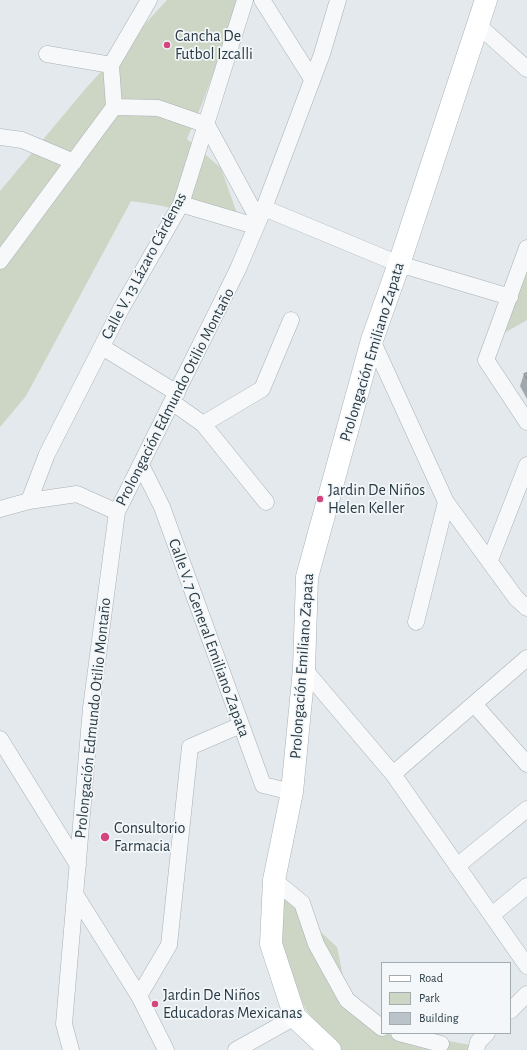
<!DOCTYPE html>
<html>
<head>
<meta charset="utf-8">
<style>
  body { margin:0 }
  #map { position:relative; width:527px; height:1050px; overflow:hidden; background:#e3e9ec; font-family:"Alegreya Sans",sans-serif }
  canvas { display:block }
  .legend { position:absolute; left:381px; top:962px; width:130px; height:72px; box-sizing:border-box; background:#f3f7f9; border:1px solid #a3acb1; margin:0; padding:5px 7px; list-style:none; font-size:12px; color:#2a3b45 }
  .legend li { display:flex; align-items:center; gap:8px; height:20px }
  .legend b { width:20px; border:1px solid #a3acb1 }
</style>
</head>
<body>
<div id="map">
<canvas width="527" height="1050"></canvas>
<ul class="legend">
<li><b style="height:5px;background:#fff"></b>Road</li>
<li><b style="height:11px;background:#cdd6c4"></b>Park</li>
<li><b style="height:11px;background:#bac3ca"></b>Building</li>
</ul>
</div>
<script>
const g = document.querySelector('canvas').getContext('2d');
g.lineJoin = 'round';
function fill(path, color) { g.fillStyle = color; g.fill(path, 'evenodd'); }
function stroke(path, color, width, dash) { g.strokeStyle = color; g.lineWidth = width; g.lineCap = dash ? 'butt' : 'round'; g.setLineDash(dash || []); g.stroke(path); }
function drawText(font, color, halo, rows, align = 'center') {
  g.font = font + ' "Alegreya Sans",sans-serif'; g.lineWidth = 3.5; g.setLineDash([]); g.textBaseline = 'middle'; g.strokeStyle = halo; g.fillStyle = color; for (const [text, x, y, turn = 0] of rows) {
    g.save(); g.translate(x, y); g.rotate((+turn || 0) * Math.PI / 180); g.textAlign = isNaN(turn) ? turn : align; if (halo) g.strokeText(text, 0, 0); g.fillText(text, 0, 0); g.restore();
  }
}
const green = new Path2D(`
  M 167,0 L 240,0 L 202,104 L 187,139 L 221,168 L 241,225 L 158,205 L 131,201 L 26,396 L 0,427 L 0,191 L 87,87 Z
  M 527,243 L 527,320 L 482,346 Z
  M 285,899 L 337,947 L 343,976 L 358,1002 L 382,1033 L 405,1033 L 476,1046 L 475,1050 L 336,1050 L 306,1010 L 274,946 Z`);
const street = new Path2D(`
  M 262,0 L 312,79
  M 478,25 L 527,69
  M 47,54 L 111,65
  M 114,107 L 111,65 L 149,0
  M 114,107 L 158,108 L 207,125
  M 207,125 L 258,219
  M 0,137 L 22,140 L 74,162
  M 181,204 L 255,226
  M 264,208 L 399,264 L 510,297
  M 527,248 L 486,360 L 527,422
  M 0,261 L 114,107
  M 372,340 L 446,502 L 516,598 L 527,608
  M 102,347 L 177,393
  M 172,402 L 203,424 L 266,502
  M 203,424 L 262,389 L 291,320
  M 141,465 L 162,507 L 263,785 L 292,792
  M 29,501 L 47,454 L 122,307 L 181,204 L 245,0
  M 0,509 L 29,501 L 77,494 L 117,512
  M 490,560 L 527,465
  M 416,622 L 446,502
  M 304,669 L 393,774 L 527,966
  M 474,704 L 527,764
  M 0,739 L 78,865
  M 393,774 L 527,658
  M 457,866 L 527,809
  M 274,880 L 302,903 L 316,944 L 347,1000 L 382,1028
  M 75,894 L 139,996 L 166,1050
  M 492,915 L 527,886
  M 139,996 L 169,945 L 190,747 L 241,725
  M 510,1011 L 527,994
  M 399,1033 L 441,1044
  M 71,1050 L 64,1024 L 91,708 L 117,512 L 238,269 L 264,208 L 322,54 L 338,0
  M 236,1050 L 295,1017
  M 476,1050 L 478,1042 L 487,1033`);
const secondary = new Path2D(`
  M 330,1050 L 295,1017 L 271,944 L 274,880 L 292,792 L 304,669 L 307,577 L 372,340 L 399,264 L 486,0`);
const wall = new Path2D(`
  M 527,373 L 527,399 L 520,386 L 524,374 Z`);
const building = new Path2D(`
  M 527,373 L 527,379 L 524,374 Z`);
const markers = [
  [167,45,4,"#d5447f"],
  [320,499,4,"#d5447f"],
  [105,837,5,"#d5447f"],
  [155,1004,4,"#d5447f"]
];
const poiNames = [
  ["Cancha De",175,36],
  ["Futbol Izcalli",175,54],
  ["Jardin De Niños",328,490],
  ["Helen Keller",328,508],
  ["Consultorio",114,828],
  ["Farmacia",114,846],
  ["Jardin De Niños",163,995],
  ["Educadoras Mexicanas",163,1013]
];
const streetNames = [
  ["Calle V. 13 Lázaro Cárdenas",144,266,-62],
  ["Prolongación Emiliano Zapata",372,352,-73],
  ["Prolongación Edmundo Otilio Montaño",175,397,-63],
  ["Calle V. 7 General Emiliano Zapata",209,638,70],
  ["Prolongación Emiliano Zapata",302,666,-86],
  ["Prolongación Edmundo Otilio Montaño",93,718,-84]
];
fill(green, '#cdd6c4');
stroke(street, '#a8b1b7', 17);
stroke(secondary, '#a8b1b7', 23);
stroke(street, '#f6f8fa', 16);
stroke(secondary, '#fff', 22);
fill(wall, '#a0a8ae');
fill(building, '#bac3ca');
stroke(building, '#82888d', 1);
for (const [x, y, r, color] of markers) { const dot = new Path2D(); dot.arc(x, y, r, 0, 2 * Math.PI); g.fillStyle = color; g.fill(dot); stroke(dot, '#f3f7f9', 1.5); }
drawText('16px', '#2a3b45', '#f3f7f9', poiNames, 'left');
drawText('16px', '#2a3b45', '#f3f7f9', streetNames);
</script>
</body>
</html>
